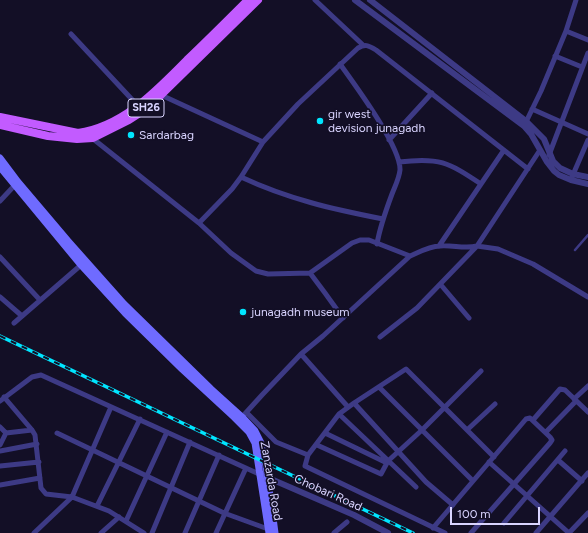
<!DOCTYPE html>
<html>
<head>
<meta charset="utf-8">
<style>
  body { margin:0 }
  #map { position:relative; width:588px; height:533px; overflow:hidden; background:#130f26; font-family:Figtree,sans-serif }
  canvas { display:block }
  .scale { position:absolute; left:450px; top:507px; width:90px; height:18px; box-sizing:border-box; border:2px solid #d9d4ff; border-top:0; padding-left:5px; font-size:12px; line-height:14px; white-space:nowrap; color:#d9d4ff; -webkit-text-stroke:3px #130f26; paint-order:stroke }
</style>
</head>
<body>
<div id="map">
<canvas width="588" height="533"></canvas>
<div class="scale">100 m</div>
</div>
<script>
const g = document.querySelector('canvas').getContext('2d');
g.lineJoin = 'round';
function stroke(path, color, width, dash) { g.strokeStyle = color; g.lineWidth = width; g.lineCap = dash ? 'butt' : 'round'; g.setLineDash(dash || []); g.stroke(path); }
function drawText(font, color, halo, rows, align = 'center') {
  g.font = font + ' Figtree,sans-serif'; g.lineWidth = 3.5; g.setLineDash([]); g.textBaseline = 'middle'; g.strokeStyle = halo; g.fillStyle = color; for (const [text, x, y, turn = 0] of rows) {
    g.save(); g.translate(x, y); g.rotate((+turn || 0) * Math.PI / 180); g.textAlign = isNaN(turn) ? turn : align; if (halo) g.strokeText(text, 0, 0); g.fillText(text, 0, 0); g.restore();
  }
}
const service = new Path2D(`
  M 575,250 L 588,235`);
const minor = new Path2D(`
  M 315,0 L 363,45
  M 566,31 L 588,40
  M 71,34 L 139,107
  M 555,56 L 582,67
  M 340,64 C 355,85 401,147 400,170 C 399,179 395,186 392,194 C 386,210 380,226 377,244
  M 161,95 L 263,142
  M 532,109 L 588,134
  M 525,124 L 541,91 L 566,31 L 576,0
  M 92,138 L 199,223 L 231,253 L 256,271 L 268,274 L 310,273 L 325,293 L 343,318
  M 389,140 L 432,93
  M 549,155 L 588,53
  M 399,162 C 439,157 448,162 481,184
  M 241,177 C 288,199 332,209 383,219
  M 572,177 L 588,140
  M 0,201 L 14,186
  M 199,223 L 232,189 L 241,177 L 263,142 L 298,104 L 358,48 C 365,44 368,45 376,50 L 528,169
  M 439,246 L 504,150
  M 0,257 L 40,300
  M 310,273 L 352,243 L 360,240 L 369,240 L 410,256
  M 441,285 L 469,318
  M 0,297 L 22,316
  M 14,323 L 81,265
  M 380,337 L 417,308 L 477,246 L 498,249 L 533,264 L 588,297
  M 301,354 L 348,407
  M 379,387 L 473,481
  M 4,397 L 32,430 L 35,435 L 41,488 L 46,494 L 72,497 L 109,511 L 144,533
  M 574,399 L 588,386
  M 0,401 L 32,377 L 41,375 L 259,474
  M 354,403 L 426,482 L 453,505
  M 247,413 L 276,442 L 308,455
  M 339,414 L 416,487
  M 242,417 L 262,395 L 301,354 L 323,336 L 410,256 C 419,252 430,246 440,246 C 453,245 465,249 477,246 L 540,150
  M 533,420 L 560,389 L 565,390 L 588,412
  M 0,427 L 6,433 L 32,430
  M 467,430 L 495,404
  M 546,432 L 576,401
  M 57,433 L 224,513 L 268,529
  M 325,433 L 387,463
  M 0,445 L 6,433
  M 317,445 L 381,474 L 388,461 L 422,430 L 481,371
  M 0,451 L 37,444
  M 558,460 L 582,481
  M 489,462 L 569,533
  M 0,466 L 39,462
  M 0,485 L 40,478
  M 97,506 L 140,419
  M 126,521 L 167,432
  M 504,523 L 565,451
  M 433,528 L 526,419 L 530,418 L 550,437 L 552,440 L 550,443 L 471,533
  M 34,533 L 72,497 L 111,407
  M 101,533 L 119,517
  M 152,533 L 190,442
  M 185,533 L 219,455
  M 216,533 L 246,468
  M 334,533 L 347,522
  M 445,533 L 305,466 L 308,455 L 339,414 L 354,403 L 406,369 L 494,457
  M 536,533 L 588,473
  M 569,533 L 588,513`);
const tertiary = new Path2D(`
  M 355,0 L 524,126 L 531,134 L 547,162 L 554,171 L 559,175 L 571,180 L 588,184
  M 370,0 L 526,121 L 544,139 L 553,161 L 560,168 L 573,174 L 588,177
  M 264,476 L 354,515 L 388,533`);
const secondary = new Path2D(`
  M 0,158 L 18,182 L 68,241 L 124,304 L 211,389 L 242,417 L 255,431 L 261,443 L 266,466 L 275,533
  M 0,167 L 81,265 L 125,313 L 182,369 L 234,417 L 249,432 L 255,443 L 269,533`);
const primary = new Path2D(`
  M 0,117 L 78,133 C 124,126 156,91 187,60 C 208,40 228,20 248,0
  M 0,125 L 48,136 L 77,139 L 93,138 L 129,120 L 143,111 L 161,95 L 258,0`);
const rail = new Path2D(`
  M 0,336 L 413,533`);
const markers = [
  [320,121,4,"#00e5ff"],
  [131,135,4,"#00e5ff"],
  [243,312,4,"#00e5ff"]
];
const shields = [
  [146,108,36]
];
const shieldNames = [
  ["SH26",146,108]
];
const poiNames = [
  ["gir west",328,114],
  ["devision junagadh",328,128],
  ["Sardarbag",139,135],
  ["junagadh museum",251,312]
];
const streetNames = [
  ["Zanzarda Road",271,481,80],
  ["Chobari Road",328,493,24]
];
stroke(service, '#3d3a85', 2.5);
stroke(minor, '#3d3a85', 5);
stroke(tertiary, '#3d3a85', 6);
stroke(secondary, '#6f6bff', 7);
stroke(primary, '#c25bff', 8);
stroke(rail, '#00e5ff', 3.5);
stroke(rail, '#130f26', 2, [6]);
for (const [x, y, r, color] of markers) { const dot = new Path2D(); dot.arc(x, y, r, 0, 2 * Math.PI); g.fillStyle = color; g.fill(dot); stroke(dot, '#130f26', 1.5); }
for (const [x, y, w] of shields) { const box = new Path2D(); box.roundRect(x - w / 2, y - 9, w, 18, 3); g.fillStyle = '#130f26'; g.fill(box); stroke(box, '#d9d4ff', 1); }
drawText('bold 11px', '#d9d4ff', null, shieldNames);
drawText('12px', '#d9d4ff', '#130f26', poiNames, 'left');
drawText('12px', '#d9d4ff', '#130f26', streetNames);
</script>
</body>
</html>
